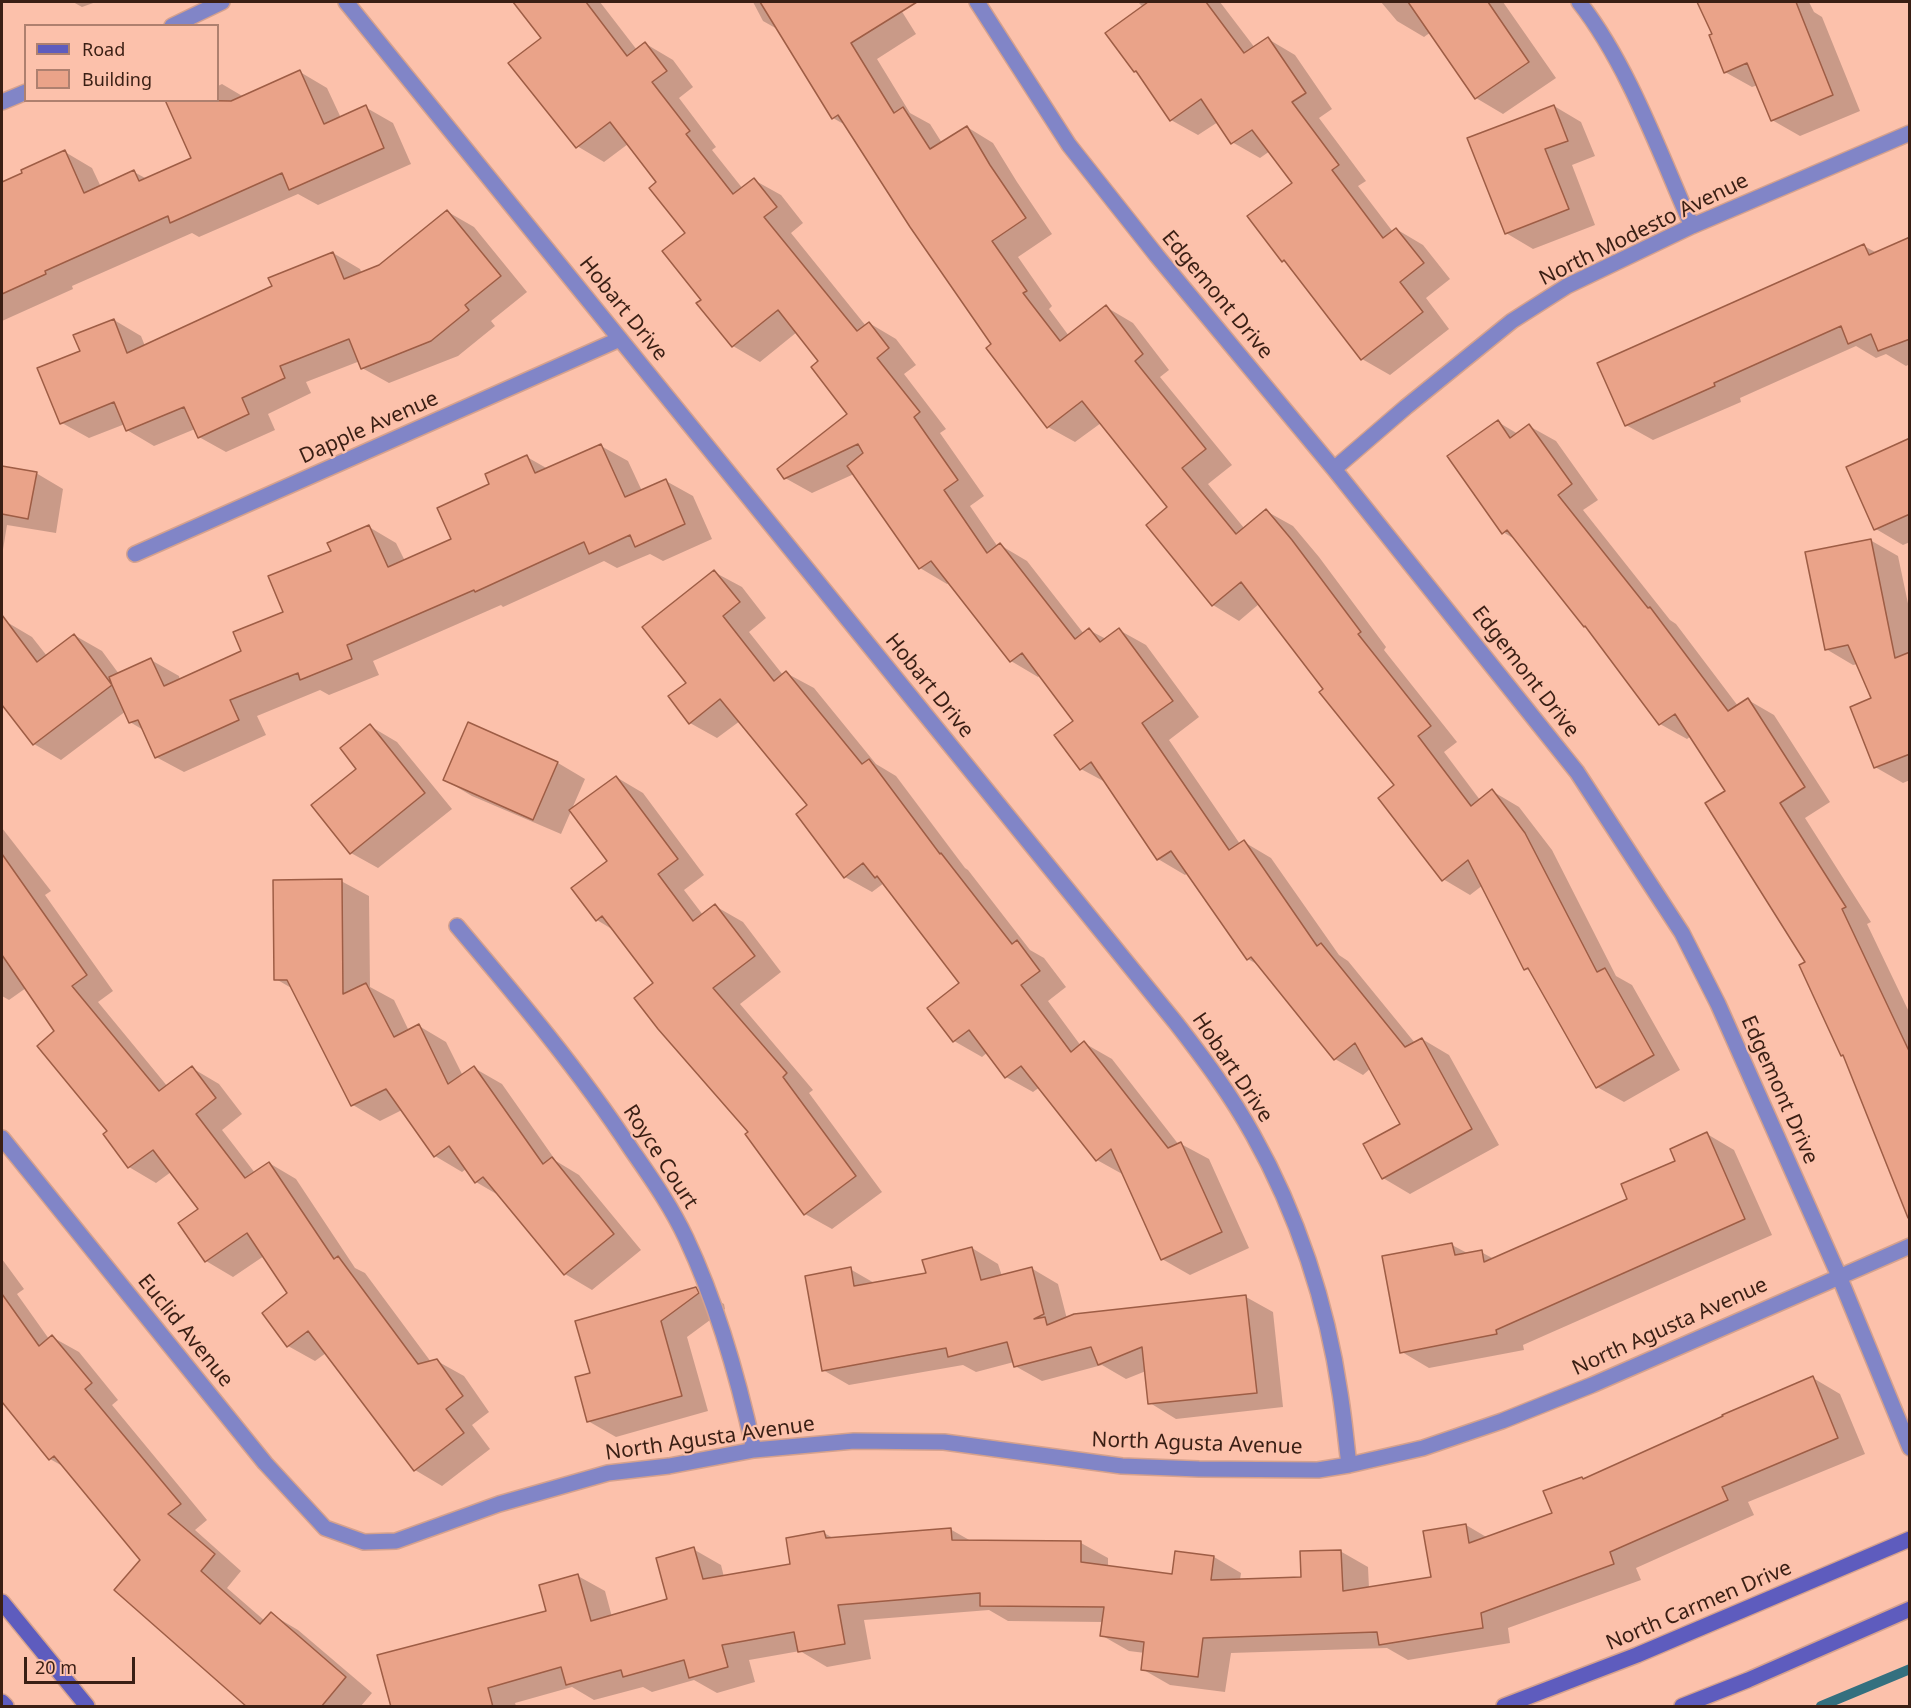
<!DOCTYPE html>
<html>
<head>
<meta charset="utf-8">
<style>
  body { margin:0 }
  #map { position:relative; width:1911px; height:1708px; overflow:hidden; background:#fcc1ab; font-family:"Noto Sans",sans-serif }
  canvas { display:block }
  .frame { position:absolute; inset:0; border:3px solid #3a1f14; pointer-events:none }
  .legend { position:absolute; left:24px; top:24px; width:195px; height:78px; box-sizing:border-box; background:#fcc1ab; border:2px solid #ae806f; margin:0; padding:8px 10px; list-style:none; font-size:18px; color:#3a1f14 }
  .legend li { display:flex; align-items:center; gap:12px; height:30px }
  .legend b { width:30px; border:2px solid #ae806f }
  .scale { position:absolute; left:24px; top:1657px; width:111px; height:27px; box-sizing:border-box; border:3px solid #3a1f14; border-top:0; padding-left:8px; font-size:18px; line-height:21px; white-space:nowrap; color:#3a1f14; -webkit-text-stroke:4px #fcc1ab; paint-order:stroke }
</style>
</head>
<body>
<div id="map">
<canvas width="1911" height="1708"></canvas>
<div class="frame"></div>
<ul class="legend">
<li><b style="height:8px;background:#5e5cbe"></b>Road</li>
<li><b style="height:16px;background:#eaa389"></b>Building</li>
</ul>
<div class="scale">20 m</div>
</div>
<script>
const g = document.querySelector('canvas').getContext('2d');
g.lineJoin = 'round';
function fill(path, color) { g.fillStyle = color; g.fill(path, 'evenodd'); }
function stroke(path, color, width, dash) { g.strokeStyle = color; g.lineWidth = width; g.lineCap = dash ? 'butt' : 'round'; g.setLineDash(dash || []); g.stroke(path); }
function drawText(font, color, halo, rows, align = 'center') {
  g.font = font + ' "Noto Sans",sans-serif'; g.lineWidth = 4.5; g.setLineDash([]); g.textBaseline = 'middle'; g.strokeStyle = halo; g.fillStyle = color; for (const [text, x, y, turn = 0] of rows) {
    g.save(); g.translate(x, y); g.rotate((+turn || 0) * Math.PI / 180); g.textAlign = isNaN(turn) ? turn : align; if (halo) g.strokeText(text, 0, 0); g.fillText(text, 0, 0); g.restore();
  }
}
const shadow = new Path2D(`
  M 73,2 L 96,2 L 82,7 Z
  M 515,2 L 600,2 L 637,50 L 646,44 L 673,60 L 693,87 L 679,98 L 716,147 L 712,150 L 743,189 L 754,180 L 781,195 L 803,223 L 791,233 L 866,326 L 869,323 L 896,339 L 916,365 L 904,374 L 946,429 L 940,433 L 984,496 L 970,506 L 998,547 L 1000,545 L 1027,561 L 1084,634 L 1089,630 L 1106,639 L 1119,630 L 1146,645 L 1199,717 L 1169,740 L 1240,844 L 1244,842 L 1271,858 L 1339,955 L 1348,961 L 1415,1043 L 1422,1039 L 1449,1055 L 1499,1145 L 1410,1194 L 1383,1178 L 1402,1124 L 1371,1068 L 1363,1075 L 1335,1059 L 1260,966 L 1248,959 L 1188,873 L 1185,875 L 1158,859 L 1107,783 L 1081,769 L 1075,722 L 1040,675 L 1038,677 L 1011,661 L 949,583 L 947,584 L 920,568 L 854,474 L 812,493 L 785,478 L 850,414 L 820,361 L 797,332 L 760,362 L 733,346 L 703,300 L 687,233 L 658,182 L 628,144 L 604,162 L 577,146 L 543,38 Z
  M 753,2 L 896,2 L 916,34 L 877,59 L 910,113 L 930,124 L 942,143 L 967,127 L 993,143 L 1017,182 L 1052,234 L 1018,257 L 1052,306 L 1049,309 L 1069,336 L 1106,307 L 1133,323 L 1169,370 L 1160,377 L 1232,465 L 1208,484 L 1244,528 L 1266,511 L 1293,526 L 1319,557 L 1386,647 L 1384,650 L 1457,742 L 1444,752 L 1480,800 L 1492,791 L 1519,807 L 1552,850 L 1616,976 L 1632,985 L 1680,1070 L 1624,1102 L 1597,1087 L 1533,973 L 1525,968 L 1483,885 L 1470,895 L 1443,879 L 1396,786 L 1325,689 L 1259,604 L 1239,621 L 1213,605 L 1169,507 L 1101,423 L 1075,442 L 1048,427 L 847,126 L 833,118 L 779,30 L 763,21 Z
  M 1138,2 L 1220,2 L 1255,48 L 1268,39 L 1295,55 L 1332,109 L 1319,118 L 1366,181 L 1358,186 L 1393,232 L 1396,229 L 1423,245 L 1450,279 L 1426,298 L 1449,329 L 1390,375 L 1362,359 L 1290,265 L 1283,261 L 1294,183 L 1270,151 L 1260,158 L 1232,142 L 1218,122 L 1198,135 L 1171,120 L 1139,73 L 1135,71 L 1143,7 Z
  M 1381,2 L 1503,2 L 1556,78 L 1503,114 L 1476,98 L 1431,32 L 1424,37 L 1397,21 Z
  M 1698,2 L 1809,2 L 1814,12 L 1822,17 L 1860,111 L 1800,136 L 1772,120 L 1758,85 L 1752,87 L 1725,72 L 1714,35 Z
  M 300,72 L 327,88 L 341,118 L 365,107 L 393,123 L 411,164 L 318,205 L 298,194 L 199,237 L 192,233 L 72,286 L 73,289 L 2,321 L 2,184 L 65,152 L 92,168 L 101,187 L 134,172 L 147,179 L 193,159 L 186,100 L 218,100 L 218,86 L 222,84 L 244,97 Z
  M 1554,106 L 1581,122 L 1595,156 L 1572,165 L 1595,225 L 1533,249 L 1506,233 Z
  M 448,212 L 474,227 L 527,292 L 491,321 L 495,326 L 458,356 L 389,383 L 362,368 L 360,361 L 306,382 L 311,393 L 268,414 L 275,430 L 226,452 L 199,437 L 195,429 L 154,446 L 127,430 L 125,424 L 89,438 L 62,423 L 82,352 L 114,320 L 141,336 L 145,346 L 274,287 L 333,253 L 360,269 L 362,274 L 379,267 Z
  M 1910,239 L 1910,364 L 1906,366 L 1886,354 L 1876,358 L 1856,346 L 1740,398 L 1741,402 L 1653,440 L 1626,425 L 1864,246 L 1877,253 Z
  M 1498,422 L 1518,434 L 1529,426 L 1556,441 L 1598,500 L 1583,510 L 1670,620 L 1676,624 L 1738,706 L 1748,700 L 1774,715 L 1830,802 L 1805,818 L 1871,922 L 1867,924 L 1910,1014 L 1910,1188 L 1727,791 L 1691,736 L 1687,739 L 1660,724 L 1588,628 L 1584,626 L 1516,540 L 1503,532 Z
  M 1910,440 L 1910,542 L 1903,545 L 1876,529 Z
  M 601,446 L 628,461 L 642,491 L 666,481 L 693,496 L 712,539 L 663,561 L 650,554 L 617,568 L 604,561 L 503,607 L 501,605 L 373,661 L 379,675 L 329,695 L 320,690 L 257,716 L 266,735 L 184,772 L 156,757 L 145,731 L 130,722 L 126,711 L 61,760 L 34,744 L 2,702 L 2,623 L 5,621 L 32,637 L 47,656 L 74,635 L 102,651 L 119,674 L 151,660 L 179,676 L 180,680 L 243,652 L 285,613 L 333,552 L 369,527 L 396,543 L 405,561 L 453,540 L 491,484 L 527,457 L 548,469 Z
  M 2,467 L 36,473 L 63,489 L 56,533 L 7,525 L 2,556 Z
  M 1870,540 L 1898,556 L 1910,613 L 1910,780 L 1903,783 L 1875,767 L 1873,699 L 1858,664 L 1853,665 L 1826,649 Z
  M 714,572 L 742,587 L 766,618 L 749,632 L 783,675 L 786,673 L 814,688 L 876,764 L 896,776 L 965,868 L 968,870 L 1030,950 L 1044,958 L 1066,987 L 1048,1001 L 1081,1046 L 1084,1043 L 1112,1059 L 1179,1145 L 1181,1144 L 1209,1159 L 1249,1248 L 1190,1275 L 1162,1259 L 1124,1175 L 1097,1160 L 1040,1087 L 1033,1092 L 1006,1077 L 988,1052 L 982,1057 L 954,1041 L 929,1008 L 962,984 L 884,883 L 872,892 L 845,877 L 809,806 L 740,721 L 717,738 L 690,723 L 688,683 Z
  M 468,724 L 558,763 L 585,779 L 561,834 L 472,796 L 445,780 Z
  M 370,726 L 397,742 L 452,809 L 378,868 L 351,853 L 359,769 Z
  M 616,777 L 643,793 L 704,875 L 684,890 L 703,915 L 715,906 L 743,922 L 781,972 L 740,1004 L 813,1090 L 809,1093 L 882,1192 L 832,1229 L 805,1214 L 656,983 L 615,931 L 597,920 L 609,861 Z
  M 2,828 L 51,891 L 45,895 L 113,991 L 98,1002 L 168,1087 L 192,1068 L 219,1084 L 242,1114 L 222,1130 L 255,1173 L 269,1163 L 296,1179 L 355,1268 L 365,1273 L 431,1362 L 437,1361 L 464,1376 L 489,1412 L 472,1425 L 490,1449 L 442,1486 L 415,1470 L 326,1353 L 315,1361 L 288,1346 L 289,1294 L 264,1256 L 233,1277 L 206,1261 L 200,1210 L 171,1172 L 156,1183 L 129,1167 L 56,1031 L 26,988 L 9,1000 L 2,996 Z
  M 341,881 L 369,896 L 370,987 L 394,1000 L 409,1031 L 419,1026 L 446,1042 L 463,1076 L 474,1068 L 502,1084 L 556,1161 L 579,1175 L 641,1250 L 592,1290 L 565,1274 L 500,1196 L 476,1182 L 466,1169 L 462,1172 L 435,1156 L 402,1110 L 380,1121 L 353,1105 L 293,989 L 276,979 Z
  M 1707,1134 L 1734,1150 L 1772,1235 L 1523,1345 L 1524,1350 L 1429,1368 L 1402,1352 L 1452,1245 L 1469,1254 L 1481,1252 L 1494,1259 L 1629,1199 L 1677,1161 Z
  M 972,1248 L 998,1264 L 1002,1276 L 1031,1268 L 1058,1284 L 1067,1319 L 1246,1297 L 1273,1312 L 1283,1407 L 1176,1419 L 1150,1403 L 1146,1371 L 1126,1379 L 1102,1365 L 1042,1381 L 1015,1366 L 1014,1362 L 976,1372 L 963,1365 L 849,1385 L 823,1370 L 850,1269 L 876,1284 L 927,1275 Z
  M 2,1259 L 24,1289 L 17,1294 L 49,1339 L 52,1337 L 79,1352 L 118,1400 L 112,1405 L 207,1520 L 195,1530 L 241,1571 L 227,1588 L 265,1621 L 271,1614 L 298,1630 L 372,1693 L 361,1706 L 250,1706 L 142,1560 L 66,1468 L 50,1459 L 2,1400 Z
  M 696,1289 L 724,1304 L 725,1309 L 687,1337 L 708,1411 L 616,1437 L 588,1421 L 591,1374 Z
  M 1813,1378 L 1840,1394 L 1865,1454 L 1748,1502 L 1754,1515 L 1636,1568 L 1641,1580 L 1508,1628 L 1510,1643 L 1408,1660 L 1387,1648 L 1231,1653 L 1225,1692 L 1170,1685 L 1142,1669 L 1145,1653 L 1129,1651 L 1101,1635 L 1103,1622 L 1008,1621 L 989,1610 L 864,1620 L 871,1659 L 827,1667 L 800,1651 L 749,1660 L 755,1682 L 717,1693 L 694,1680 L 652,1692 L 643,1687 L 594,1700 L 572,1687 L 515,1703 L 516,1706 L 392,1706 L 548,1612 L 578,1576 L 605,1591 L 612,1617 L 669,1600 L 693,1549 L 721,1565 L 724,1577 L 792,1565 L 824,1533 L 835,1539 L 950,1529 L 971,1541 L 1081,1543 L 1108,1558 L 1108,1567 L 1174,1576 L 1214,1557 L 1241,1573 L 1240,1580 L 1302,1579 L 1340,1551 L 1368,1567 L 1369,1588 L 1433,1578 L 1466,1525 L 1488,1538 L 1553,1514 L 1584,1480 Z`);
const stream = new Path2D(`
  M 1821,1706 L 1910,1669`);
const building = new Path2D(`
  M 513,2 L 586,2 L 627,56 L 645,42 L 667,71 L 652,82 L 690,131 L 686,134 L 733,194 L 754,178 L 777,207 L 764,217 L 857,331 L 869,322 L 889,348 L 877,358 L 920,412 L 914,417 L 958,480 L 944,490 L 987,553 L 1000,543 L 1075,639 L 1089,628 L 1100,642 L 1119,628 L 1173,701 L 1142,723 L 1229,850 L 1244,840 L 1317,946 L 1321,943 L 1405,1047 L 1422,1038 L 1472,1129 L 1382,1179 L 1363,1144 L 1400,1124 L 1355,1043 L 1334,1060 L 1251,957 L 1247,960 L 1171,851 L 1157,860 L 1091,762 L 1080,770 L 1054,735 L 1073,721 L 1022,653 L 1010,662 L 931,561 L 919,569 L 847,466 L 863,453 L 858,444 L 784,479 L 777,469 L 847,414 L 811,367 L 818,361 L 778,310 L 732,347 L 696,303 L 701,300 L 662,251 L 685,233 L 649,188 L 656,182 L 610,122 L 576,148 L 508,63 L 541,38 Z
  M 760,2 L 917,2 L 851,43 L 894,113 L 903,107 L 930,149 L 967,126 L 990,165 L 1026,218 L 992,241 L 1027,291 L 1023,293 L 1060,341 L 1106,305 L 1143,354 L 1135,361 L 1206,449 L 1182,468 L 1236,534 L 1266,509 L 1292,540 L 1361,632 L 1358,634 L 1431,726 L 1418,736 L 1471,806 L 1492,789 L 1525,833 L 1597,972 L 1605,968 L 1654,1055 L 1596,1088 L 1528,968 L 1524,970 L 1468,860 L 1442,881 L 1378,798 L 1394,785 L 1319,692 L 1323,689 L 1241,582 L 1212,606 L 1146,525 L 1167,507 L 1082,401 L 1047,428 L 986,348 L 991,344 L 910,227 L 838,115 L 832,119 Z
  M 1148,2 L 1206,2 L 1244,53 L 1268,37 L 1306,93 L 1292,102 L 1339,165 L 1332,170 L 1383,238 L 1396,228 L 1424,263 L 1400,282 L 1423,312 L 1361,360 L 1284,260 L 1282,262 L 1247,216 L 1292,183 L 1252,130 L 1231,144 L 1201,99 L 1170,121 L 1136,71 L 1134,72 L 1105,33 Z
  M 1408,2 L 1488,2 L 1529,62 L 1475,99 Z
  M 1697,2 L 1796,2 L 1833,95 L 1771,121 L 1747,63 L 1724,73 L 1709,35 L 1712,34 Z
  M 300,70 L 324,124 L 366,105 L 384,148 L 289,190 L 282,173 L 170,223 L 168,216 L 45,271 L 46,274 L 2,294 L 2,182 L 22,173 L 21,170 L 65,150 L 84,193 L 134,170 L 139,181 L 191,158 L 165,100 L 231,101 Z
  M 1554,105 L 1568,141 L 1545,149 L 1569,209 L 1505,234 L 1467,138 Z
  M 447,210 L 501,276 L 465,305 L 469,310 L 431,341 L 361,369 L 349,339 L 280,366 L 285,378 L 242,398 L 249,414 L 198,438 L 184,407 L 126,431 L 114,402 L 60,424 L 37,368 L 80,351 L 73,335 L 114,319 L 127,353 L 272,286 L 268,278 L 333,252 L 344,279 L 379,265 Z
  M 1910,237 L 1910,339 L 1878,351 L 1871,334 L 1848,344 L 1841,326 L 1714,383 L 1715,386 L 1625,426 L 1597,363 L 1864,244 L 1869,255 Z
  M 1498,420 L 1510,438 L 1529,424 L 1572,484 L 1558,495 L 1648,608 L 1650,607 L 1728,711 L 1748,698 L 1805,787 L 1780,803 L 1846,907 L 1842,909 L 1910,1053 L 1910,1218 L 1908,1218 L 1843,1055 L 1841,1056 L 1799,965 L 1805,962 L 1705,803 L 1725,791 L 1675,714 L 1659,725 L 1585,626 L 1584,627 L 1507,530 L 1502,534 L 1447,456 Z
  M 1910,438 L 1910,514 L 1874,530 L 1846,467 Z
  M 601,444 L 625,497 L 666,479 L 685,524 L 635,547 L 630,535 L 589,554 L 584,542 L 475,592 L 474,590 L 347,645 L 352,659 L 300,680 L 298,673 L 230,700 L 239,720 L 155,758 L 138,720 L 129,723 L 112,685 L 33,745 L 2,705 L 2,615 L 37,662 L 74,634 L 112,685 L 109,677 L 151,658 L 164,686 L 241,651 L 233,632 L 283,612 L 268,576 L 331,551 L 327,543 L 369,525 L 388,567 L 451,539 L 437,508 L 489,484 L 485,474 L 527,455 L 535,473 Z
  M 2,466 L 37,472 L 28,519 L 2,514 Z
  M 1871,539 L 1895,658 L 1910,652 L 1910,754 L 1874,768 L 1850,707 L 1871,698 L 1848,645 L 1825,650 L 1805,552 Z
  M 714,570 L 740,602 L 723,616 L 774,681 L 786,671 L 862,764 L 869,759 L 940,854 L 941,853 L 1012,944 L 1017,940 L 1040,971 L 1021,985 L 1071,1052 L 1084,1041 L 1168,1148 L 1181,1142 L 1222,1232 L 1161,1260 L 1111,1149 L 1096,1161 L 1021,1066 L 1005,1078 L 969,1030 L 953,1042 L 927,1008 L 959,983 L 877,876 L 875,878 L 863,863 L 844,878 L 796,814 L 807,805 L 720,699 L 689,724 L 668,696 L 686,683 L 642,627 Z
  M 468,722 L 558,762 L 533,820 L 443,780 Z
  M 370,724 L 425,793 L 350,854 L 311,805 L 356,769 L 340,748 Z
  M 616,776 L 678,859 L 658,874 L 693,921 L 715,904 L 755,956 L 713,988 L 787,1073 L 783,1077 L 856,1176 L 804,1215 L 745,1134 L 748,1132 L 658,1029 L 634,998 L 653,983 L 602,916 L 596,921 L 571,888 L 607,861 L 569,810 Z
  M 2,854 L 87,975 L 72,986 L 159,1091 L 192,1066 L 216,1098 L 196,1114 L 245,1178 L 269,1162 L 334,1259 L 338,1256 L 418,1364 L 437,1359 L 463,1396 L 446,1409 L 464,1433 L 414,1471 L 308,1331 L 287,1347 L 262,1313 L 287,1293 L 247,1233 L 205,1262 L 178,1223 L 198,1209 L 153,1150 L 128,1168 L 103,1134 L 107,1131 L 37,1046 L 54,1031 L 2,955 Z
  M 342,879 L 343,994 L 366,983 L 394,1037 L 419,1024 L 448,1084 L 474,1066 L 543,1164 L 552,1157 L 614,1234 L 564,1275 L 483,1177 L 475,1183 L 449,1146 L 434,1157 L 386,1089 L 351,1106 L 287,980 L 274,980 L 273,880 Z
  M 1707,1132 L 1745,1219 L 1496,1330 L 1497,1334 L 1400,1353 L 1382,1256 L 1452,1243 L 1455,1255 L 1482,1250 L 1484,1262 L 1627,1199 L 1621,1184 L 1675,1161 L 1670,1149 Z
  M 972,1247 L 981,1280 L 1032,1267 L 1044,1314 L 1034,1319 L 1045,1317 L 1047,1325 L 1074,1314 L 1246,1295 L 1257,1393 L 1148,1404 L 1142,1347 L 1098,1365 L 1091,1347 L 1014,1367 L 1007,1342 L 948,1357 L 946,1348 L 822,1371 L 805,1276 L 851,1267 L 854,1286 L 926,1273 L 922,1260 Z
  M 696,1287 L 699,1293 L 661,1321 L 682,1396 L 587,1422 L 575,1377 L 590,1373 L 575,1321 Z
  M 2,1294 L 39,1346 L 52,1335 L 92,1383 L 85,1389 L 181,1504 L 168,1514 L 215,1554 L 201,1571 L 260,1624 L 271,1612 L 346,1677 L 321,1707 L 247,1707 L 114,1590 L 140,1560 L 54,1456 L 49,1460 L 2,1402 Z
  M 1813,1376 L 1838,1438 L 1722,1487 L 1728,1500 L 1610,1552 L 1614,1564 L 1481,1613 L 1483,1628 L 1379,1645 L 1377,1632 L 1203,1638 L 1198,1677 L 1141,1670 L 1144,1642 L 1100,1636 L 1104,1607 L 980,1606 L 980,1593 L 838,1605 L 845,1644 L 798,1652 L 794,1632 L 722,1645 L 728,1667 L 689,1678 L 684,1660 L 623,1677 L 621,1670 L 566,1685 L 561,1667 L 488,1688 L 493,1707 L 391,1707 L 377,1655 L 546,1611 L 539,1585 L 578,1574 L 591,1621 L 667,1599 L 656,1558 L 694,1547 L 703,1579 L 790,1564 L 786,1538 L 824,1531 L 826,1538 L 951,1528 L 952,1540 L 1081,1541 L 1081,1562 L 1172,1574 L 1175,1551 L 1214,1556 L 1211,1580 L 1301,1577 L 1300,1551 L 1341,1550 L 1343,1591 L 1431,1577 L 1423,1531 L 1466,1524 L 1469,1543 L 1552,1513 L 1543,1491 L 1582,1477 L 1583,1479 L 1723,1416 L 1722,1415 Z`);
const street = new Path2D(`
  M 346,2 L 1176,1023 C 1204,1059 1231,1095 1253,1135 C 1297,1213 1327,1304 1340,1393 C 1344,1417 1346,1441 1349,1465
  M 977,2 L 1069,145 L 1157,256 L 1334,469 L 1577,772 L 1682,933 L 1718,1004 L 1839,1276 L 1910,1448
  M 1579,2 C 1628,64 1660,154 1692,226
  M 172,26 L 222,2
  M 2,102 L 26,92
  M 1334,469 L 1406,407 L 1512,321 L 1567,286 L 1692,226 L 1910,133
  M 135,554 L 620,339
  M 457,926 C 518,998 579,1070 631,1149 C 651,1178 671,1206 686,1238 C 718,1306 738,1377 754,1450
  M 2,1138 L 265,1463 L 325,1528 L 364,1542 L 396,1541 L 499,1504 L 608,1473 L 669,1466 L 754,1450 L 854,1441 L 944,1442 L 1122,1466 L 1199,1469 L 1318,1470 L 1349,1465 L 1423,1448 L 1502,1421 L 1592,1385 L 1910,1246`);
const secondary = new Path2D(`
  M 2,1602 L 87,1706
  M 2,1702 L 6,1706
  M 1504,1706 L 1637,1655 L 1910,1539
  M 1682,1706 L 1748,1680 L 1910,1609`);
const streetNames = [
  ["North Modesto Avenue",1644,230,-26],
  ["Edgemont Drive",1217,295,50],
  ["Hobart Drive",623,309,51],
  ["Dapple Avenue",369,428,-24],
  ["Edgemont Drive",1525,672,52],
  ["Hobart Drive",929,686,51],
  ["Hobart Drive",1232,1068,56],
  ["Edgemont Drive",1779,1090,66],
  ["Royce Court",660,1157,57],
  ["North Agusta Avenue",1670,1327,-24],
  ["Euclid Avenue",185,1331,51],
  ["North Agusta Avenue",710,1439,-8],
  ["North Agusta Avenue",1197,1444,2],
  ["North Carmen Drive",1699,1606,-23]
];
fill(shadow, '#0003');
stroke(stream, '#34707f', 10);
fill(building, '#eaa389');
stroke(building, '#9e5d45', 1.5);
stroke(street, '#d5a18d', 18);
stroke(secondary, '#d5a18d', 18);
stroke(street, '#8185c7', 15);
stroke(secondary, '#5e5cbe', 15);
drawText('21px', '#3a1f14', '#fcc1ab', streetNames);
</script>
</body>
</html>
